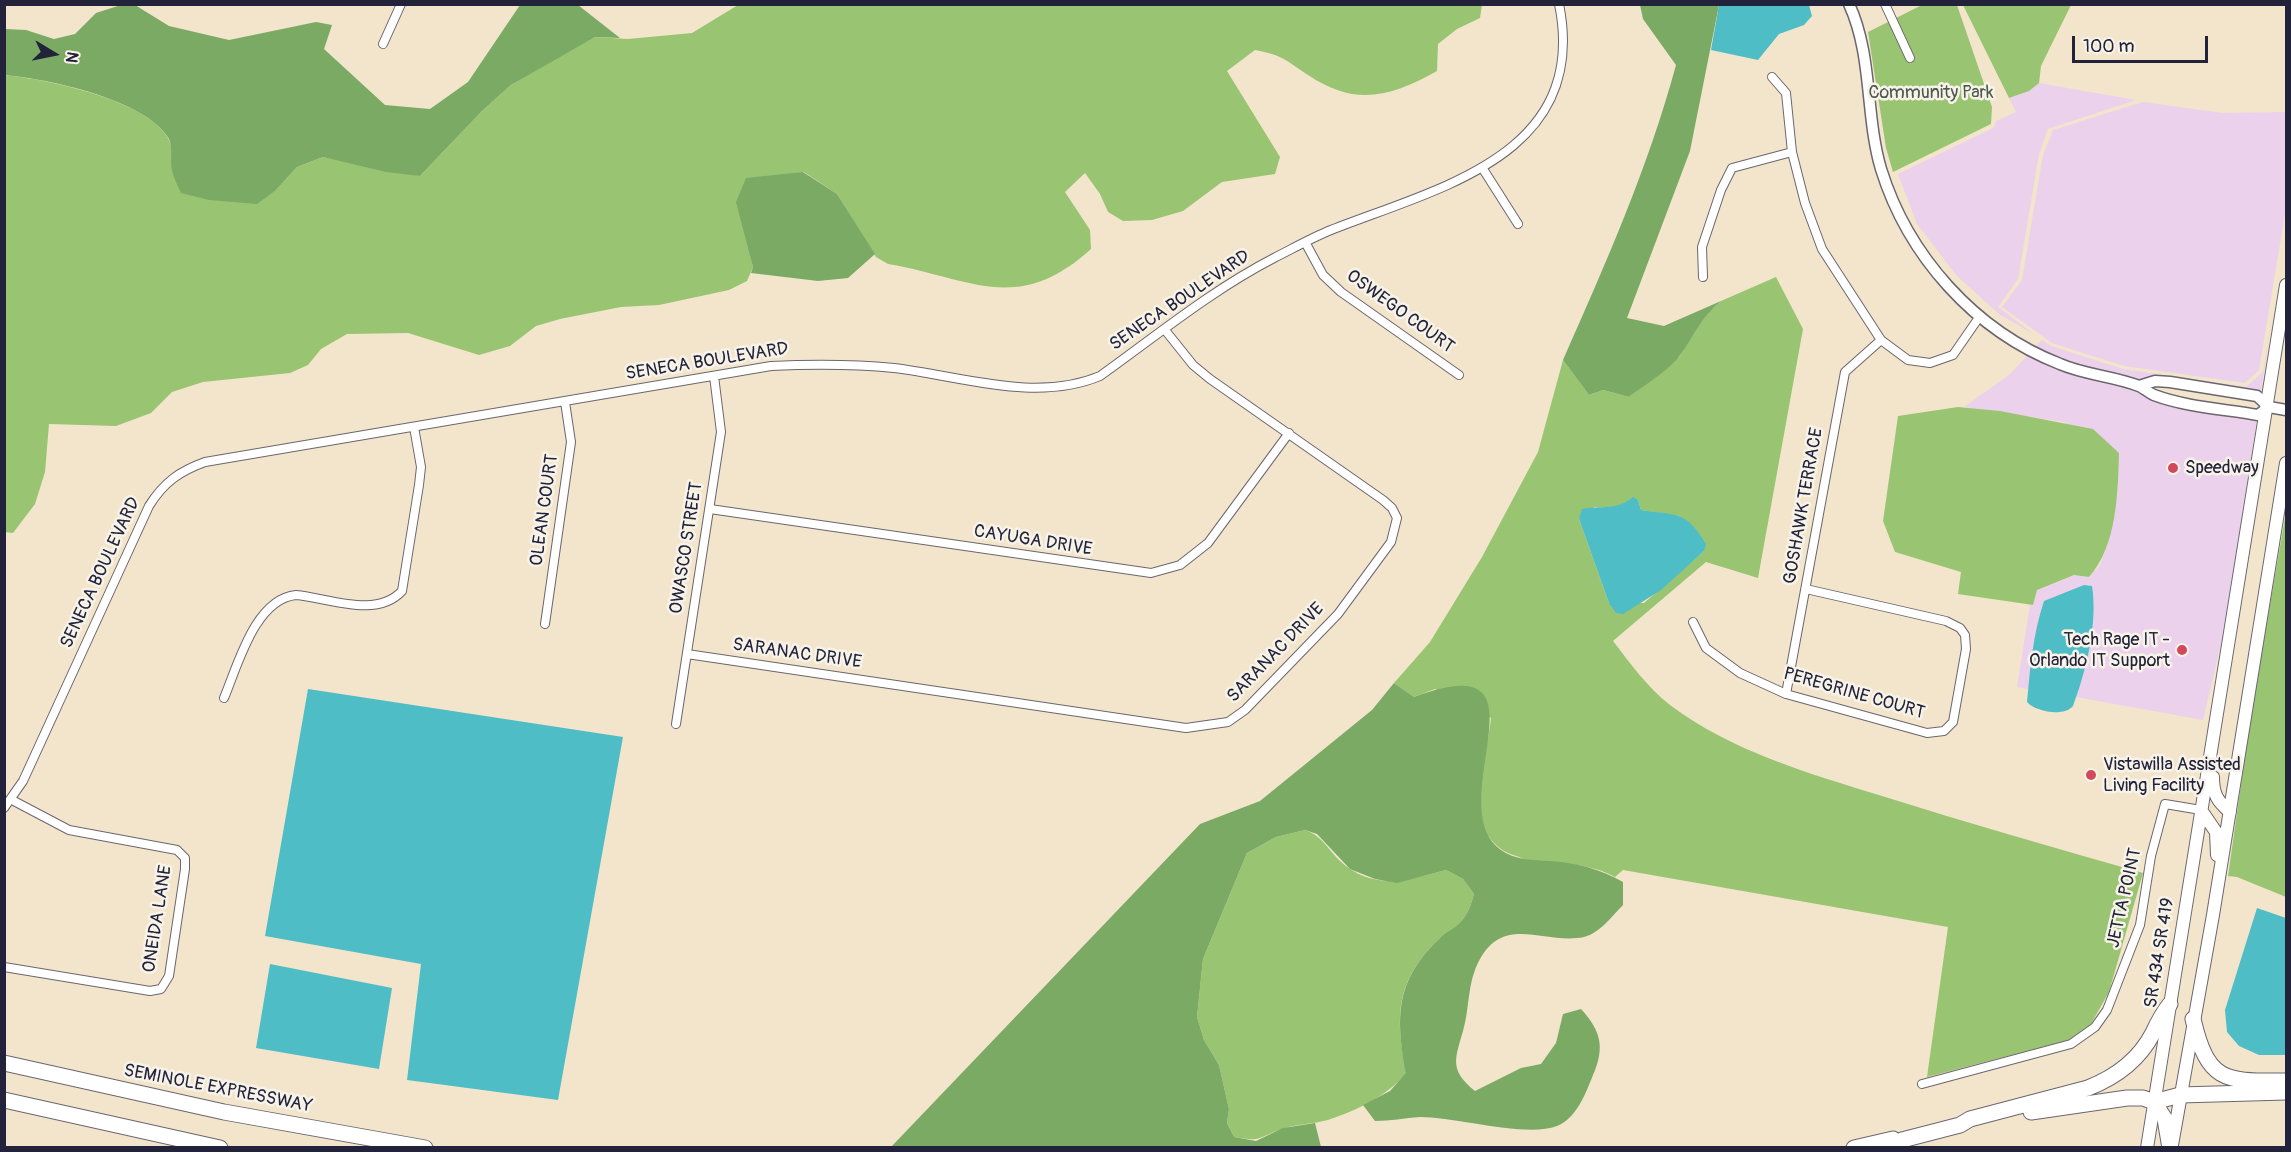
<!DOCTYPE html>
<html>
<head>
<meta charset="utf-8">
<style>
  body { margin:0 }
  #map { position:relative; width:2291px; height:1152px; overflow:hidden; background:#f2e5cc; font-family:Pangolin,sans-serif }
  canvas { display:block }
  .frame { position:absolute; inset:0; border:6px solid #22223b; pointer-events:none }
  .north { position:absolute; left:24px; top:24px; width:60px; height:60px; -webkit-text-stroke:4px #f7f3e8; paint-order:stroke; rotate:100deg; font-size:16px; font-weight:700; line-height:24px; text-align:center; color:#22223b }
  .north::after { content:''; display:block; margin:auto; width:21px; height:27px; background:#22223b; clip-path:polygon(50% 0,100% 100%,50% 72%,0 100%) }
  .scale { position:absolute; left:2072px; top:36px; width:136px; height:27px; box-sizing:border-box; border:3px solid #22223b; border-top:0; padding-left:8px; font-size:18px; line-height:21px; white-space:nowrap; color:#22223b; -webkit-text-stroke:4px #f7f3e8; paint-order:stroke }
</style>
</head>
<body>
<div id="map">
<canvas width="2291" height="1152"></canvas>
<div class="frame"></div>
<div class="north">N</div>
<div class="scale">100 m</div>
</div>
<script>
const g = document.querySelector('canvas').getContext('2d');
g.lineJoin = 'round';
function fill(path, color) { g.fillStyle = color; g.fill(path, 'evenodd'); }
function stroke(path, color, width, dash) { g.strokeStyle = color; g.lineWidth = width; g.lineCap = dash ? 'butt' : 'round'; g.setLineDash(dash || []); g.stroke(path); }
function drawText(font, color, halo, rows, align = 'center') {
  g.font = font + ' Pangolin,sans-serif'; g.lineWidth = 5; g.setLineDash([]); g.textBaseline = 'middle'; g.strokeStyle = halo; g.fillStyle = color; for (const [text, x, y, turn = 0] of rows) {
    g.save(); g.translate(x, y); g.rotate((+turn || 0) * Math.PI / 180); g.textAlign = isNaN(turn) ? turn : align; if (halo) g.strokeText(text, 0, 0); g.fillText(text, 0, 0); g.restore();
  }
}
const built = new Path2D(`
  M 2039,83 L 2136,100 L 2048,129 L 2039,154 L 2018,279 L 1998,307 L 2035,335 L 1999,314 L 1957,276 L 1917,224 L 1898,174 L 1993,128 L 1996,121 L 2016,112 L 2009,98 L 2029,91 Z
  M 2143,102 L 2223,113 L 2286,112 L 2286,208 L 2259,370 L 2245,383 L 2124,366 L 2052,343 L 2002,307 L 2022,280 L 2043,155 L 2053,130 Z
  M 2272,317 L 2261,393 L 2137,381 L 2061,360 L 2035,347 L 2042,340 L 2051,346 L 2123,369 L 2246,387 L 2263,372 Z
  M 2029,354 L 2057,369 L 2098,382 L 2257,419 L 2224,631 L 2203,720 L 2076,697 L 2092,626 L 2092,586 L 2044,601 L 2039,616 L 2028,689 L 2017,687 L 2030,605 L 2033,605 L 2037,590 L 2074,575 L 2089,577 L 2100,565 L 2108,541 L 2118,490 L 2119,453 L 2064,422 L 1964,407 L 2009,375 Z`);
const green = new Path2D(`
  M 738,5 L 1482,5 L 1480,18 L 1457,29 L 1438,44 L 1437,71 C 1390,97 1356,107 1308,75 C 1285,60 1283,55 1255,50 L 1227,71 L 1280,157 L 1275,174 L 1222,182 L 1183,211 L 1152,220 L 1123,221 L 1108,212 L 1100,194 L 1085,173 L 1065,192 L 1090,230 L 1091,249 C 1017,316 971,278 888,264 L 876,257 L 837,194 L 804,172 L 778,176 L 746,235 L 753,267 L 747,281 L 729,290 L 659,305 L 621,307 L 560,319 L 536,326 L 510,346 L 479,355 L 408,333 L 347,334 L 321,349 L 308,365 L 290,373 L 203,382 L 172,392 L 151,413 L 116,426 L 49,424 L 45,472 L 35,504 L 13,533 L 4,532 L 4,75 C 45,79 150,100 169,140 C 173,148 172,163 172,172 L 276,190 L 297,167 L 323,157 L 420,176 L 482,111 L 511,85 L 563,54 L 595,37 L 628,39 L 692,33 Z
  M 1922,5 L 1957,5 L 1992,107 L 1991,124 L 1893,172 L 1886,148 L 1868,32 Z
  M 1963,5 L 2071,5 L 2041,66 L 2039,83 L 2029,91 L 2009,98 Z
  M 1776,277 L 1803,329 L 1758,578 L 1706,562 L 1613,641 C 1630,663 1648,688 1670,705 C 1733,752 1808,773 1882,796 C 1968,823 2055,848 2143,873 L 2109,992 L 2091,1024 L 2069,1040 L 1927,1077 L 1948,927 L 1623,870 L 1615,877 C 1592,864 1561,863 1535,862 C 1527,861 1520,857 1513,855 C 1459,835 1487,760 1491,718 L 1435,689 L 1414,697 L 1394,683 L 1430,642 L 1482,557 L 1538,452 L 1563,360 L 1589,395 L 1603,390 L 1629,397 L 1680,356 L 1690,337 L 1709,311 L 1721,301 ZM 1638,500 L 1641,510 L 1679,516 L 1704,551 L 1644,603 L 1609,603 L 1579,519 L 1594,507 L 1610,508 Z
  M 1958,407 L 2000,411 L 2093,429 L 2119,453 C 2118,492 2117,546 2089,577 L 2074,575 L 2037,590 L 2033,605 L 1958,594 L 1961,572 L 1895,552 L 1883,521 L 1898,416 Z
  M 2286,512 L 2286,897 L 2237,877 L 2228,876 L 2251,714 Z
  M 1305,830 C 1322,836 1327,848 1339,860 C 1373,892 1407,880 1446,870 L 1463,879 L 1474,894 C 1471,906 1466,919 1456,926 C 1451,930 1445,932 1441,937 C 1396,979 1394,1015 1407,1073 C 1385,1097 1358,1110 1328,1120 C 1313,1124 1296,1124 1282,1129 C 1256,1138 1263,1142 1234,1137 L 1227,1123 L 1229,1109 L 1219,1065 L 1204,1040 L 1197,1017 L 1203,959 L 1247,853 L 1276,837 Z`);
const forest = new Path2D(`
  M 124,4 L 135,5 L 169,26 L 229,40 L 316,22 L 332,25 L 324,49 L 385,105 L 430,109 L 468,82 L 520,5 L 578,5 L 620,38 L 595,37 L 511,85 L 482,111 L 420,176 L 386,172 L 323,157 L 297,167 L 276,190 L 257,204 L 209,200 L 181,193 C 178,186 174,179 172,171 C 170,162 173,148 169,139 C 146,99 47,79 5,75 L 5,29 L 26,30 L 54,39 L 75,34 L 96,13 Z
  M 1640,5 L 1719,5 L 1690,151 L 1627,318 L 1664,326 L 1721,301 C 1702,316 1694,335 1681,354 C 1671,369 1643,386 1629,397 L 1603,390 L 1589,395 L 1563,360 C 1606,263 1648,168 1676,65 L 1643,19 Z
  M 803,172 L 837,194 L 875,254 L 848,278 L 818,281 L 751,273 L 753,267 L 736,202 L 746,178 Z
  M 1394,683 L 1414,697 C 1560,642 1438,804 1501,850 C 1514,860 1533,860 1549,861 C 1574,862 1601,869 1623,882 L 1623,905 C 1612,916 1600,933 1584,937 C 1545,945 1505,914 1480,959 C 1467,982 1470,1007 1463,1031 C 1455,1059 1449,1070 1475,1091 L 1521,1068 L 1541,1064 L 1556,1043 L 1563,1014 L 1581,1009 C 1601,1031 1605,1047 1593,1075 C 1586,1093 1576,1119 1557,1126 C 1526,1138 1457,1117 1420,1117 C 1405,1118 1390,1121 1375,1121 L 1363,1105 L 1390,1091 L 1406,1073 C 1395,1015 1396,979 1441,937 C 1445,932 1451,930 1456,926 C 1466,919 1471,906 1474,894 L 1463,879 L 1446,870 L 1397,883 L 1375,879 L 1350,869 L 1317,834 L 1305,830 L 1276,837 L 1247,853 L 1203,959 L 1197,1017 L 1204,1040 L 1219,1065 L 1229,1109 L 1227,1123 L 1234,1137 L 1256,1141 L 1283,1128 L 1315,1123 L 1321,1147 L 891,1147 L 1200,824 L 1260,801 L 1372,710 Z`);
const water = new Path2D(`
  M 1719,5 L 1809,5 L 1812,16 L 1804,25 L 1779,34 L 1758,60 L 1711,50 Z
  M 1633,497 L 1638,500 L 1641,510 C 1679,516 1685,510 1706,544 L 1704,551 L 1661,590 L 1623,614 L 1616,613 L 1609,603 L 1579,519 L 1582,509 C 1601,505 1617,511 1633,497 Z
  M 2084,585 L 2092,586 C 2098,624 2086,671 2073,706 C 2064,717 2036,712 2027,702 C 2030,669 2033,633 2044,601 Z
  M 308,689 L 623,737 L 558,1100 L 407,1080 L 421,964 L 265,936 Z
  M 2257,908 L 2286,918 L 2286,1055 L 2259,1055 L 2239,1046 L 2227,1032 L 2225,1010 Z
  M 270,964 L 392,988 L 379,1069 L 256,1048 Z`);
const minor = new Path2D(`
  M 1885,4 L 1910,58
  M 383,44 L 401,4
  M 1772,77 L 1786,93 L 1792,152 L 1805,203 L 1822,249 L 1881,340 L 1908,360 L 1930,363 L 1953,355 L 1980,316
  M 1483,169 L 1518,224
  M 1305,242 L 1323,275 L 1341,292 L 1459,375
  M 1703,277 L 1702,247 L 1721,190 L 1732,168 L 1792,152
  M 710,509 L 1151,573 L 1180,565 L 1208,543 L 1289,433
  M 1693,622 L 1706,648 L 1740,673 L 1786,694 L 1927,733 L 1944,731 L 1953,722 L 1966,649 L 1965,635 L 1960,628 L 1946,621 L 1806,589
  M 545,624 L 571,442 L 565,402
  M 687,654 L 1186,728 L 1228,722 L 1245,710 L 1338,614 L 1391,542 L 1397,518 L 1392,508 L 1383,500 L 1210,379 L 1193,365 L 1165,330
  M 1786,694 L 1845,372 L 1881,340
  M 224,698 C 238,665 255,599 296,595 C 329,598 376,619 402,591 L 419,485 L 421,467 L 414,427
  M 676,724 L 721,432 L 714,376
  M 4,808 L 23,781 L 149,506 C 164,482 180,471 205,462 L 771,366 C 812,364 853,364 894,368 C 961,376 1036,403 1100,376 C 1156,336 1212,290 1274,258 C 1292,249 1311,238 1331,230 C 1437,188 1590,156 1559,4
  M 4,967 L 150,991 L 161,989 L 169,976 L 185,869 L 185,858 L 177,850 L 69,830 L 12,800
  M 1922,1084 L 2071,1044 L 2095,1027 L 2107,1010 L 2140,925 L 2151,856 L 2165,804 L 2201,810`);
const tertiary = new Path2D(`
  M 1849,4 C 1873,56 1865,115 1881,169 C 1908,256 1975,331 2060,364 C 2085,375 2114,376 2139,386 C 2144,388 2149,393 2154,395 C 2186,407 2224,409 2258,415 L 2269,407
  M 2139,386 L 2155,381 L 2170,382 L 2257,396 L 2269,407 L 2286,410`);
const primary = new Path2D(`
  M 2213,777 C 2213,794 2217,801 2230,812
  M 2201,810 L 2216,832 L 2217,855
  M 2172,1145 L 2213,915 L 2286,463
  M 2147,1148 L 2286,285`);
const motorway = new Path2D(`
  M 2193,1019 C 2208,1084 2226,1081 2286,1081
  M 4,1063 L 224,1112 L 425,1148
  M 4,1100 L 220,1148
  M 2154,1102 L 2165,1119 L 2170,1148
  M 2031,1112 L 2127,1098 L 2143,1098 L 2154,1102 L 2180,1095 L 2286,1092
  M 1854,1148 L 1893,1139
  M 1884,1148 L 1902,1140 L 1960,1125 L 1970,1119 L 2088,1088 C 2116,1077 2139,1060 2153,1033 C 2158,1022 2162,1014 2170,1004`);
const markers = [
  [2173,468,6,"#d1495b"],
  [2182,650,6,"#d1495b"],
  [2091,775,6,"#d1495b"]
];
const parkNames = [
  ["Community Park",1931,93]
];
const streetNames = [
  ["SENECA BOULEVARD",1180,301,-34],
  ["OSWEGO COURT",1400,312,36],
  ["SENECA BOULEVARD",707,362,-9],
  ["GOSHAWK TERRACE",1804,506,-80],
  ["OLEAN COURT",545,510,-82],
  ["CAYUGA DRIVE",1033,541,9],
  ["OWASCO STREET",687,548,-81],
  ["SENECA BOULEVARD",101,573,-65],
  ["SARANAC DRIVE",1276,653,-46],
  ["SARANAC DRIVE",797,654,8],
  ["PEREGRINE COURT",1854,694,16],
  ["JETTA POINT",2125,898,-77],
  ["ONEIDA LANE",158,919,-81],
  ["SR 434 SR 419",2160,953,-81],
  ["SEMINOLE EXPRESSWAY",218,1089,11]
];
const poiNames = [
  ["Speedway",2185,468],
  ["Tech Rage IT -",2170,640,"right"],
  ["Orlando IT Support",2170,661,"right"],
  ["Vistawilla Assisted",2103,765],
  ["Living Facility",2103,786]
];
fill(built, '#ebd1eb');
fill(green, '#99c572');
fill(forest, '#7aaa64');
fill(water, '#4fbdc5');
stroke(minor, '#6b666e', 10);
stroke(tertiary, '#6b666e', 13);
stroke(primary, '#6b666e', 14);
stroke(motorway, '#6b666e', 17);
stroke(minor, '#fff', 8);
stroke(tertiary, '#fff', 10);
stroke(primary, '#fff', 12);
stroke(motorway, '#fff', 15);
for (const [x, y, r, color] of markers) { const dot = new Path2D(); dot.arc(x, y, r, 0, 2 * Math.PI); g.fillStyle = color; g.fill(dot); stroke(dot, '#f7f3e8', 2); }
drawText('18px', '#4c5b4e', '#f7f3e8', parkNames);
drawText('18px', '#22223b', '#f7f3e8', streetNames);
drawText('18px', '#22223b', '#f7f3e8', poiNames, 'left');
</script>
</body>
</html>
